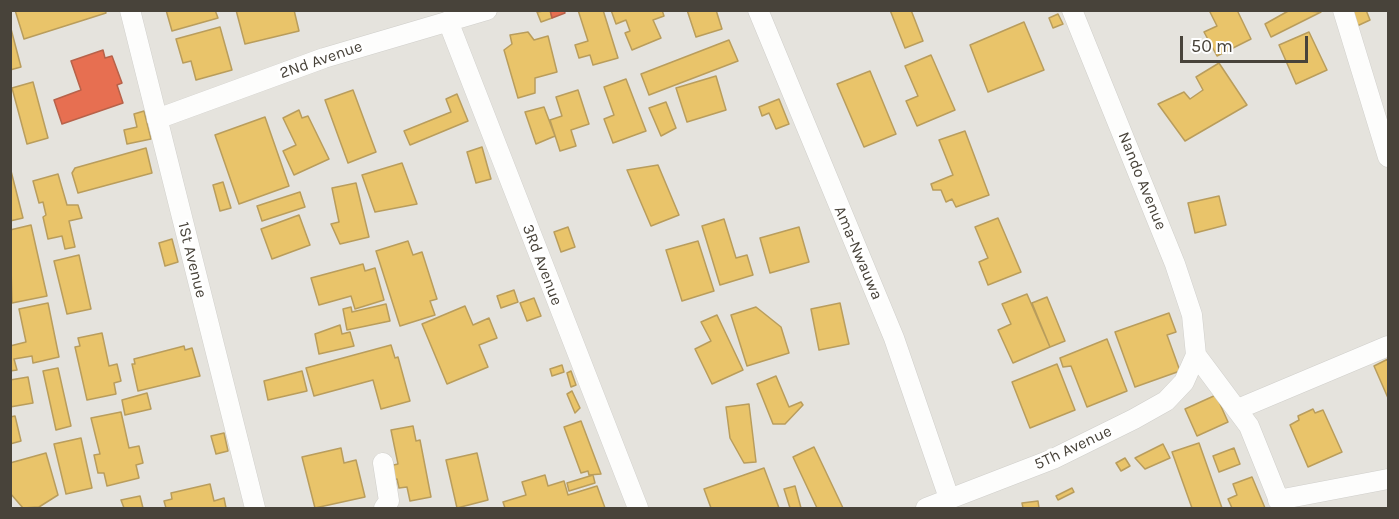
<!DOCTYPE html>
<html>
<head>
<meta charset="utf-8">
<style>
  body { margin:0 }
  #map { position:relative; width:1399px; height:519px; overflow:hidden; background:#f2f1ee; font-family:Karla,sans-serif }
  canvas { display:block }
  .frame { position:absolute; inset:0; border:12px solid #48433a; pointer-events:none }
  .scale { position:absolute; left:1180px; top:36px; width:128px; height:27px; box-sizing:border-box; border:3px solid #48433a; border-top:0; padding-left:8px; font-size:18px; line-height:21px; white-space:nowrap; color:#48433a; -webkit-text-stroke:4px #fff; paint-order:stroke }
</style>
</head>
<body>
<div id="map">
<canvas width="1399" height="519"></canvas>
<div class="frame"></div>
<div class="scale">50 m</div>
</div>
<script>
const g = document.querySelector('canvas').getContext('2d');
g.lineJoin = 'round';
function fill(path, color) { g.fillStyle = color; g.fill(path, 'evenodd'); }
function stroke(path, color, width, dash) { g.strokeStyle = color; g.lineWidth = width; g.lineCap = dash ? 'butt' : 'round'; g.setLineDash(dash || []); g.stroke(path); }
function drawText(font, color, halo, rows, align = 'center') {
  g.font = font + ' Karla,sans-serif'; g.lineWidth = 6; g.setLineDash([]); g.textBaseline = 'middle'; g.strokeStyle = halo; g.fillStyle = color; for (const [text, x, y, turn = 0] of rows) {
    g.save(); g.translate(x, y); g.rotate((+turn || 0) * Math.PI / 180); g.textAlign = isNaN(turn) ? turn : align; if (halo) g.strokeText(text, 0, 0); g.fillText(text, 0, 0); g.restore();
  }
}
const residential = new Path2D(`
  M 11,11 L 1388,11 L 1388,508 L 11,508 Z`);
const homes = new Path2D(`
  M 15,10 L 105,10 L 106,13 L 24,39 Z
  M 166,10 L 215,10 L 218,18 L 172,31 Z
  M 236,10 L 294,10 L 299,31 L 245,44 Z
  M 550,10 L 552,18 L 541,22 L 537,12 Z
  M 578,10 L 603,10 L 618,58 L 593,65 L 590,55 L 579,58 L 575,45 L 588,41 Z
  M 611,10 L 662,10 L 664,16 L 653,20 L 661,38 L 632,50 L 625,33 L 630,31 L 626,20 L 616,24 Z
  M 687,10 L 716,10 L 722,29 L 696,37 Z
  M 890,10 L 911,10 L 923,41 L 905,48 Z
  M 1209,10 L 1237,10 L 1251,39 L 1217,56 L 1204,32 L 1217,26 Z
  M 1290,10 L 1321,12 L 1271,37 L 1265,24 Z
  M 1351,10 L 1366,10 L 1370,20 L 1357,26 Z
  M 1058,14 L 1063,24 L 1053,28 L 1049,18 Z
  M 1024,22 L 1044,70 L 988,92 L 970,45 Z
  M 10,25 L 21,67 L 10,70 Z
  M 220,27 L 232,70 L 196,80 L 191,61 L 183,63 L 176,39 Z
  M 528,32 L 534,40 L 548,36 L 557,72 L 535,78 L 535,93 L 518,98 L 504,50 L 512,44 L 510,35 Z
  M 1309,32 L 1327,70 L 1296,84 L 1279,45 Z
  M 729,40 L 738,61 L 649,95 L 641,74 Z
  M 931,55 L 955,110 L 917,126 L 906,101 L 918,96 L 905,66 Z
  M 1219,63 L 1247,105 L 1185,141 L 1158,104 L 1184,92 L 1190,99 L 1203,90 L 1196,77 Z
  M 870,71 L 896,134 L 864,147 L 837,84 Z
  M 716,76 L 726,110 L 687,122 L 676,88 Z
  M 626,79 L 646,131 L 613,143 L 604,119 L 614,115 L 604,87 Z
  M 33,82 L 48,138 L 27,144 L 12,88 Z
  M 353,90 L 376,152 L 348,163 L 325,100 Z
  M 578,90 L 589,124 L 571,130 L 576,146 L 560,151 L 550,120 L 562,116 L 556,97 Z
  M 457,94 L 468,121 L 410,145 L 404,131 L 451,112 L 446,99 Z
  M 779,99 L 789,124 L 776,129 L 769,113 L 762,116 L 759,107 Z
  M 666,102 L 676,128 L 661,136 L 649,108 Z
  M 544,107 L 555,136 L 536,144 L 525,112 Z
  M 299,110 L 302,118 L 308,116 L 329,159 L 294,175 L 283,151 L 296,145 L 283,118 Z
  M 144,111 L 151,139 L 127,144 L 124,130 L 137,127 L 134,114 Z
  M 265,117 L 289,186 L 239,204 L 215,135 Z
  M 965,131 L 989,195 L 956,207 L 952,199 L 946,202 L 941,190 L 933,190 L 931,184 L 953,175 L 939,140 Z
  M 482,147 L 491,179 L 476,183 L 467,152 Z
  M 146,148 L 152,173 L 78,193 L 72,173 L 75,168 Z
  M 402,163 L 417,204 L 375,212 L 362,175 Z
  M 658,165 L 679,215 L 651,226 L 627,170 Z
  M 10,167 L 23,218 L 10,221 Z
  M 58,174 L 67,205 L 78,205 L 82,218 L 69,221 L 75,247 L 65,249 L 62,236 L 48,239 L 43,217 L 46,215 L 43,202 L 39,203 L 33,181 Z
  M 223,182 L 231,208 L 220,211 L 213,185 Z
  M 356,183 L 369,237 L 340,244 L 331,224 L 339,222 L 332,188 Z
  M 300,192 L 305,207 L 262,221 L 257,206 Z
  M 1219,196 L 1226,225 L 1195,233 L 1188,203 Z
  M 299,215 L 310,245 L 272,259 L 261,229 Z
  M 998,218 L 1021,272 L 988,285 L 979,262 L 988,258 L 975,227 Z
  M 724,219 L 736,258 L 747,255 L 753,275 L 720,285 L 702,226 Z
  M 31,225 L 47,296 L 12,303 L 10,230 Z
  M 568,227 L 575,247 L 561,252 L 554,232 Z
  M 799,227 L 809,262 L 770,273 L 760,238 Z
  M 172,239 L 178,262 L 165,266 L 159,243 Z
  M 408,241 L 413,255 L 422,252 L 437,299 L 430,301 L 435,315 L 400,326 L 376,251 Z
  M 698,241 L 714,291 L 682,301 L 666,250 Z
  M 79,255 L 91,309 L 67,314 L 54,261 Z
  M 363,264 L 365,271 L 375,268 L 384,300 L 355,309 L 351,296 L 319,305 L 311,278 Z
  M 514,290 L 518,302 L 501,308 L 497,296 Z
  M 1027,294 L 1050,347 L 1013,363 L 998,330 L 1011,324 L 1002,304 Z
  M 1047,297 L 1065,341 L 1050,347 L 1032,303 Z
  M 534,298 L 541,316 L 527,321 L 520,303 Z
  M 48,303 L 59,357 L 33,363 L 32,356 L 14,359 L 17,370 L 10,371 L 10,346 L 26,342 L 19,309 Z
  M 840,303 L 849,344 L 819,350 L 811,309 Z
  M 386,304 L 390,321 L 347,330 L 343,309 L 351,307 L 352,312 Z
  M 465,306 L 473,325 L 489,318 L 497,338 L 479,345 L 488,367 L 447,384 L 422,324 Z
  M 756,307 L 781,327 L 789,353 L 747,366 L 731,315 Z
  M 1169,313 L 1176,332 L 1167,335 L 1180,371 L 1135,387 L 1115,332 Z
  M 717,315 L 743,370 L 712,384 L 695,349 L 711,341 L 701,322 Z
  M 340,325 L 342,334 L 350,332 L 354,346 L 319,354 L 315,334 Z
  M 102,333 L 109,366 L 117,364 L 121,381 L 114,383 L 116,394 L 87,400 L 75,347 L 80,346 L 78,338 Z
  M 1107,339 L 1127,391 L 1087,407 L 1071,366 L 1063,367 L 1060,358 Z
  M 391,345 L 395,358 L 398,357 L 410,401 L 381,409 L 373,380 L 314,396 L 306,368 Z
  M 184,346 L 185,350 L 192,348 L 200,376 L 138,391 L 132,364 L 135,364 L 134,359 Z
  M 1388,359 L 1388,398 L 1374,366 Z
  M 1057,364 L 1075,410 L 1030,428 L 1012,382 Z
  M 562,365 L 564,372 L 552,376 L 550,369 Z
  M 58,368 L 71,426 L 56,430 L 43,371 Z
  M 302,371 L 307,391 L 268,400 L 264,381 Z
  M 571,371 L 576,385 L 571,387 L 567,373 Z
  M 776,376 L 789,407 L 801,402 L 803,405 L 785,424 L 773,424 L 757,384 Z
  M 28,377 L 33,403 L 10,407 L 10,380 Z
  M 572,391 L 580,408 L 575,413 L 567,394 Z
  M 147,393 L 151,409 L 125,415 L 122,400 Z
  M 1216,395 L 1228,422 L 1197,436 L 1185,409 Z
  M 749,404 L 756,462 L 744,463 L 730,438 L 726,407 Z
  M 1313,409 L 1315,413 L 1323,410 L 1342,452 L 1308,467 L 1290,425 L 1299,420 L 1298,416 Z
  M 121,412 L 129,448 L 139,446 L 143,463 L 136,465 L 139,478 L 107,486 L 104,473 L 98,473 L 94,455 L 100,454 L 91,418 Z
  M 15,416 L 21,441 L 10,444 L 10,417 Z
  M 581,421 L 601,474 L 589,475 L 588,471 L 581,473 L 564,427 Z
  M 413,426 L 416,441 L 420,440 L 431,497 L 410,501 L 407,487 L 399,488 L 397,479 L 392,480 L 389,466 L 398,464 L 391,430 Z
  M 224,433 L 228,451 L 216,454 L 211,436 Z
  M 81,438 L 92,488 L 66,494 L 54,444 Z
  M 1199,443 L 1222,508 L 1192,508 L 1172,452 Z
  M 1163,444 L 1170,458 L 1145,469 L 1135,458 Z
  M 814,447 L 843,508 L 817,508 L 793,457 Z
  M 341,448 L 344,463 L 356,460 L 365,497 L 315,508 L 302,457 Z
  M 1234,448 L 1240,464 L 1219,472 L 1213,456 Z
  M 46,453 L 58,495 L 39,507 L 23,508 L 10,493 L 10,463 Z
  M 477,453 L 488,500 L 457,508 L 446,460 Z
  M 1125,458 L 1130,466 L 1121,471 L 1116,463 Z
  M 764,468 L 779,508 L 711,508 L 704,489 Z
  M 545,475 L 548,486 L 564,481 L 568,495 L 597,486 L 605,508 L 505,508 L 503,502 L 526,495 L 522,482 Z
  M 593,475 L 595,483 L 569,491 L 567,483 Z
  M 1252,477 L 1265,508 L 1232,508 L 1228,499 L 1237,495 L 1233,484 Z
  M 210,484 L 214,501 L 224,498 L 226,508 L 166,508 L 164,501 L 172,499 L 171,493 Z
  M 795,486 L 801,508 L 790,508 L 784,489 Z
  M 1072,488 L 1074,492 L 1058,500 L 1056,496 Z
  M 140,496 L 143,508 L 124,508 L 121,500 Z
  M 1038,501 L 1039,508 L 1023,508 L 1022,503 Z`);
const shops = new Path2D(`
  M 550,10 L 564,10 L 565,13 L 552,18 Z
  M 103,50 L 105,58 L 112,56 L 122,83 L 117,85 L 123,103 L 62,124 L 54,100 L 81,90 L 71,61 Z`);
const minor = new Path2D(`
  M 130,10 L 255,508
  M 758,10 L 894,338 L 949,498
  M 1343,10 L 1388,157
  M 448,21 L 638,508
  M 157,119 L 324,58 L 487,10
  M 1196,355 L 1249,426 L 1282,508
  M 1238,409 L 1388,346
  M 383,463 L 389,501 L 384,508
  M 1278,500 L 1388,479
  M 926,508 L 1053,459 L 1134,419 L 1166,401 L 1184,382 L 1196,355 L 1192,315 L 1175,264 L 1072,10`);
const streetNames = [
  ["2Nd Avenue",321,60,-19],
  ["Nando Avenue",1142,181,68],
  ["Ama-Nwauwa",858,253,67],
  ["1St Avenue",192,260,76],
  ["3Rd Avenue",542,265,69],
  ["5Th Avenue",1073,448,-25]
];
fill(residential, '#e5e3dd');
fill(homes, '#e9c46a');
stroke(homes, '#b99d5c', 1.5);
fill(shops, '#e76f51');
stroke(shops, '#b7624a', 1.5);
stroke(minor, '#d0cfcb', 21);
stroke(minor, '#fdfdfc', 20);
drawText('16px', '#48433a', '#fff', streetNames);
</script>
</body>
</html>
